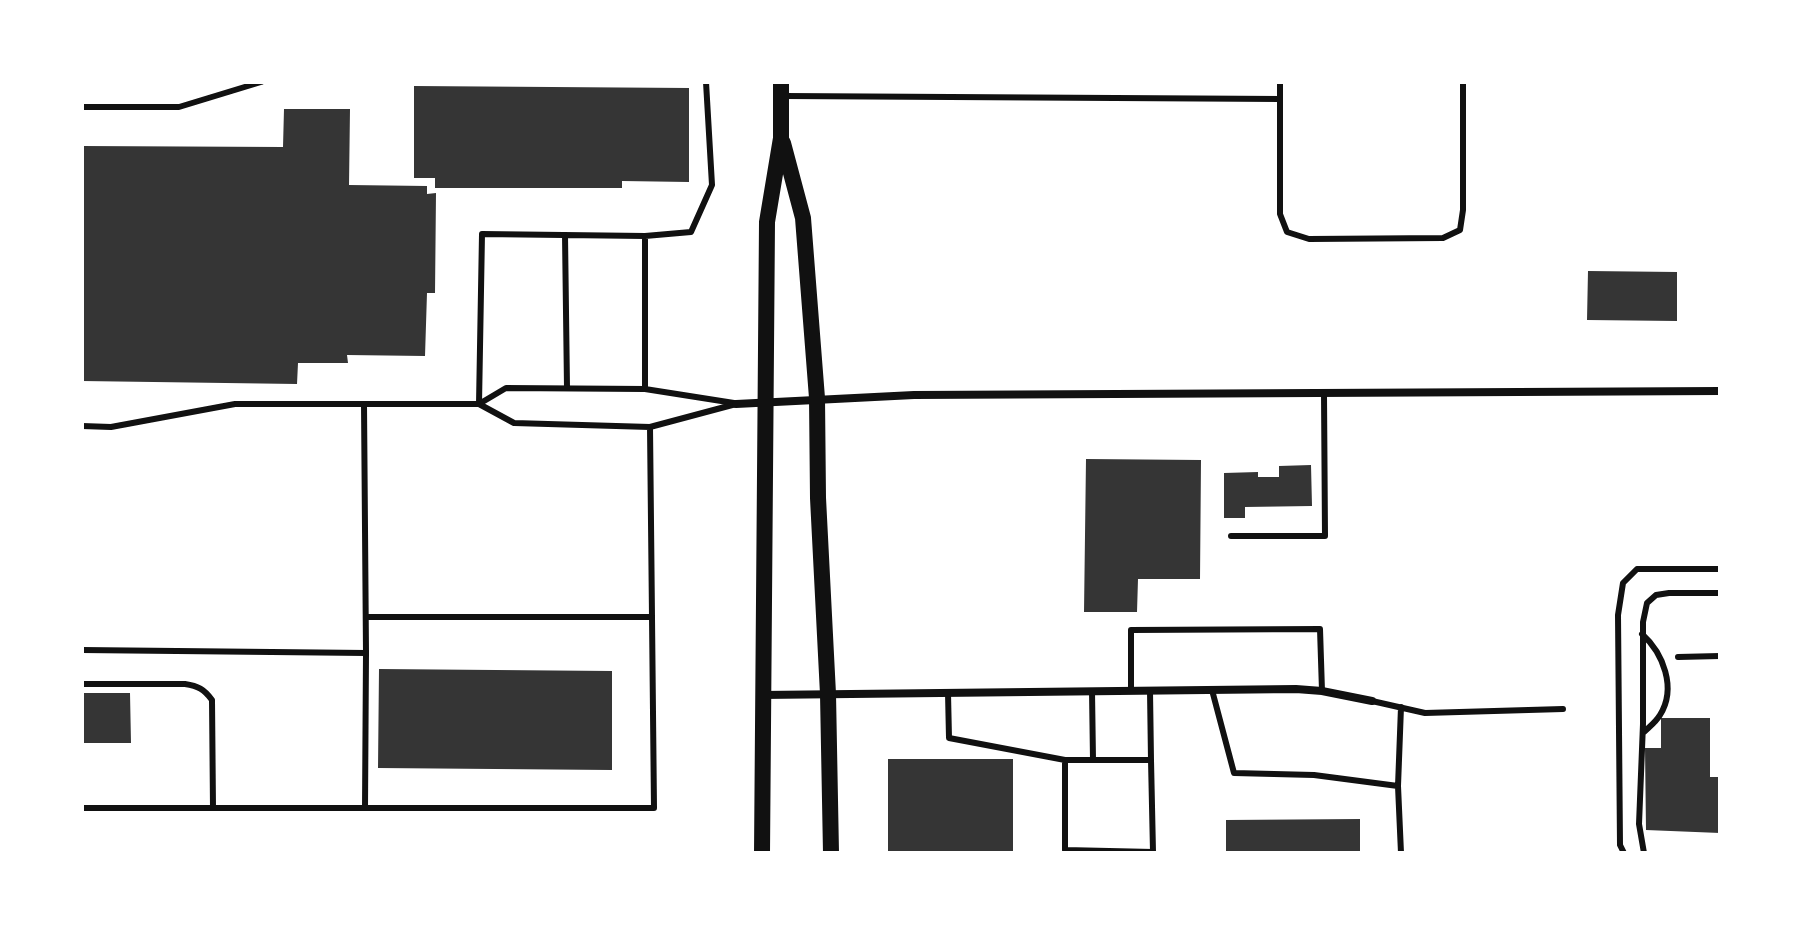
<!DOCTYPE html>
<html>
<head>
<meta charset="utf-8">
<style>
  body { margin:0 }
  #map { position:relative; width:1802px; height:935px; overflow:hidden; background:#fff; font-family:"Nunito Sans",sans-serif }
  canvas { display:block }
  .frame { position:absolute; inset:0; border:84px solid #fff; pointer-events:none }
</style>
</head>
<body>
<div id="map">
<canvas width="1802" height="935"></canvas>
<div class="frame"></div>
</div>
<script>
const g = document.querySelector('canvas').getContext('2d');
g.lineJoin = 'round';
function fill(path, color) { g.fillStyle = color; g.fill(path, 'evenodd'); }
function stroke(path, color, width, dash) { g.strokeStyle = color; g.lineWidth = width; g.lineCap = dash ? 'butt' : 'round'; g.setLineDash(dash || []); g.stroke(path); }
const building = new Path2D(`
  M 414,86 L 689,88 L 689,182 L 622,181 L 622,188 L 435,188 L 435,178 L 414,178 Z
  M 284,109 L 350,109 L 349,185 L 427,186 L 427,194 L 436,193 L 435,293 L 427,293 L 425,356 L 347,355 L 348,363 L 298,363 L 297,384 L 82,381 L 82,146 L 283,147 Z
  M 1588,271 L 1677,272 L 1677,321 L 1587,320 Z
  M 1086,459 L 1201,460 L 1200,579 L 1138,579 L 1137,612 L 1084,612 Z
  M 1311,465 L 1312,506 L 1245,507 L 1245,518 L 1224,518 L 1224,473 L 1258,472 L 1258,477 L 1279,477 L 1279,466 Z
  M 379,669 L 612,671 L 612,770 L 378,768 Z
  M 82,693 L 130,693 L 131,743 L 82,743 Z
  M 1661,718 L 1710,718 L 1710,777 L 1720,777 L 1720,833 L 1646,830 L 1645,748 L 1661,748 Z
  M 888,759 L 1013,759 L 1013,853 L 888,853 Z
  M 1360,819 L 1360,853 L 1226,853 L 1226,820 Z`);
const service = new Path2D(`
  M 1280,82 L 1280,99
  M 785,96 L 1280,99 L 1280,214 L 1287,232 L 1309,239 L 1443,238 L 1460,230 L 1463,210 L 1463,82
  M 82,107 L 179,107 L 261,82
  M 565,235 L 567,388
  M 645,389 L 645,236 L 691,232 L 712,185 L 706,82
  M 479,404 L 482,234 L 645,236
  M 479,404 L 506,388 L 645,389 L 734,403
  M 82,426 L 111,427 L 235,404 L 479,404 L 514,423 L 650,427 L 736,404
  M 1231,536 L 1325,536 L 1324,394
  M 366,617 L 651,617
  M 1642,634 C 1663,653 1677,688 1660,715 C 1656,722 1649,727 1643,733
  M 82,650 L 366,653 L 364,404
  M 366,653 L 365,808 L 654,808 L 650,427
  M 1678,657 L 1720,656
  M 82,684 L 185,684 C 198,686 204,689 212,700 L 213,808
  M 1212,690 L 1234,773 L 1314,775 L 1398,786 L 1401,707
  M 1092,691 L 1093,760
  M 1131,691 L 1131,630 L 1320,629 L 1322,691
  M 1150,691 L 1151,760
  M 948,693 L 949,738 L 1065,760 L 1151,760 L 1153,852 L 1065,850 L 1065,760
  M 1372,701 L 1425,713 L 1563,709
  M 1398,786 L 1401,853
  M 82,808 L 365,808
  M 1624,853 L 1620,845 L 1618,615 L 1623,583 L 1637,569 L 1720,569
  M 1644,853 L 1639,824 L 1643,724 L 1643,622 L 1647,603 L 1656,595 L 1669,593 L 1720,593`);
const minor = new Path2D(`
  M 736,404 L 914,395 L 1720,391
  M 762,695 L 1296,689 L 1322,691 L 1372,701`);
const secondary = new Path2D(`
  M 783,143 L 803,218 L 817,398 L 818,498 L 828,694 L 831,853
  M 762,853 L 767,222 L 781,138 L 781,82`);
fill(building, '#353535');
stroke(service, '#111', 6);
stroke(minor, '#111', 8);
stroke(secondary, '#111', 16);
</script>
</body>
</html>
